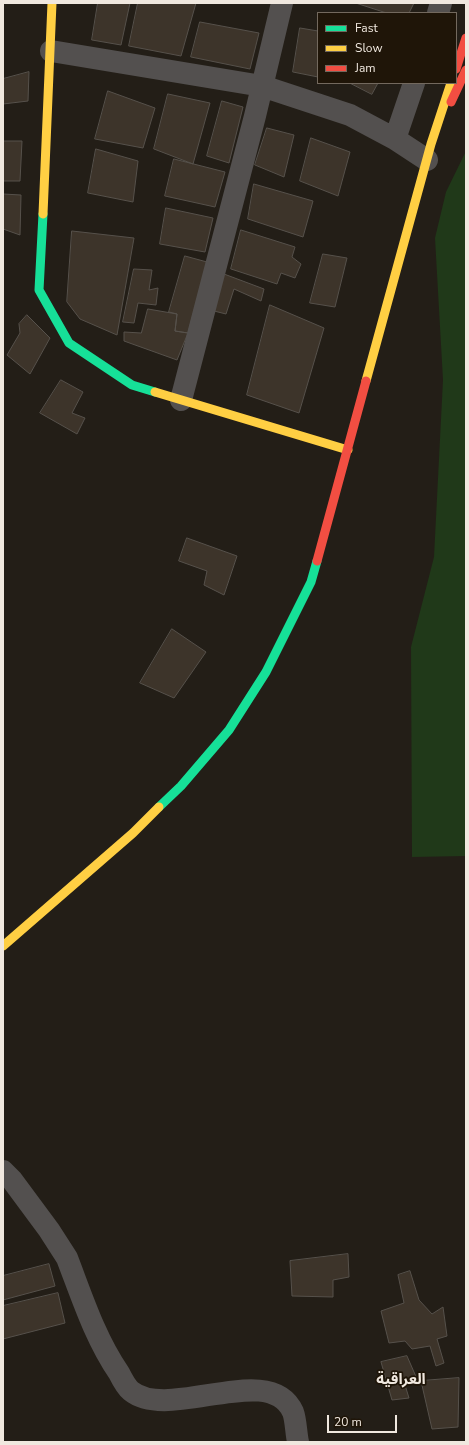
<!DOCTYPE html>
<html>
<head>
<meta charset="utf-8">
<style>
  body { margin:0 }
  #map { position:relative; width:469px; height:1445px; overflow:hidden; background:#231e17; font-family:"Nunito Sans",sans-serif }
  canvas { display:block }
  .frame { position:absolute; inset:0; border:4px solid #f0e8df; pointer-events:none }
  .legend { position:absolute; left:317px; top:12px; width:140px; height:72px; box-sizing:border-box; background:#1f1508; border:1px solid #73695e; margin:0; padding:5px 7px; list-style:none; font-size:12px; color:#f0e8df }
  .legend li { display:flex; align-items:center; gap:8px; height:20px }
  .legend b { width:20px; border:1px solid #73695e }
  .scale { position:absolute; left:327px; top:1415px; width:70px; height:18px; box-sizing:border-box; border:2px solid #f0e8df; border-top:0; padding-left:5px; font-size:12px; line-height:14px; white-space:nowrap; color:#f0e8df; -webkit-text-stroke:3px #1f1508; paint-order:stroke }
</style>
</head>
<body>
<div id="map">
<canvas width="469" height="1445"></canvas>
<div class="frame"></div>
<ul class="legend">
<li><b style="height:5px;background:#16e098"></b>Fast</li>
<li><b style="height:5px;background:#ffcf43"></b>Slow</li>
<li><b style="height:5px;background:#f24e42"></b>Jam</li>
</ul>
<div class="scale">20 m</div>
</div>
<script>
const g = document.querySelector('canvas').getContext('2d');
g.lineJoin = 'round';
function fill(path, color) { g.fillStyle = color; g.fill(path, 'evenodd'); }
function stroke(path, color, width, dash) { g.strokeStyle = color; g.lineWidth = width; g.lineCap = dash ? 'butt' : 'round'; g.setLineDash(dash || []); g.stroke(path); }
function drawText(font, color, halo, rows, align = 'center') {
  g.font = font + ' "Nunito Sans","Noto Sans Arabic",sans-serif'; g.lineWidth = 3.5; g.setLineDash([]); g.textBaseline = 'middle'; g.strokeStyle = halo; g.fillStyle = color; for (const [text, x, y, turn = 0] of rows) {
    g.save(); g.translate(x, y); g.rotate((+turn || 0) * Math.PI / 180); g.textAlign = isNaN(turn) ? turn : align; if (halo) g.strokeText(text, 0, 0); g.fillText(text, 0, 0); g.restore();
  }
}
const green = new Path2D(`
  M 466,151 L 466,856 L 412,857 L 411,647 L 434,557 L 443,380 L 435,238 L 446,192 Z`);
const building = new Path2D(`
  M 98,3 L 130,3 L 121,45 L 92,40 Z
  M 138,3 L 196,3 L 181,56 L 129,46 Z
  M 356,3 L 414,3 L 409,13 L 387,13 Z
  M 200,22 L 259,33 L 250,69 L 191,57 Z
  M 300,28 L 318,31 L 318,77 L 293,72 Z
  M 29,72 L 28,101 L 3,104 L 3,79 Z
  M 350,83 L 378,83 L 372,94 Z
  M 108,91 L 155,108 L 143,148 L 95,139 Z
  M 168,94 L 210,103 L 193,164 L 154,149 Z
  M 222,101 L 243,107 L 229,163 L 207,156 Z
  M 267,128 L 294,135 L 284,177 L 255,165 Z
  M 311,138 L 350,152 L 338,196 L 300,181 Z
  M 3,141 L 22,141 L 20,181 L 3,181 Z
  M 96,149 L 138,161 L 133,202 L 88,193 Z
  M 174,159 L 225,172 L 215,207 L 165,196 Z
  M 254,184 L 313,201 L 303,237 L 248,219 Z
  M 3,194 L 21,195 L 20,235 L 3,229 Z
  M 166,208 L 213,218 L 205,252 L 160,244 Z
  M 241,230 L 295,247 L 292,257 L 301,264 L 295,278 L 281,273 L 277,284 L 231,269 Z
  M 72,231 L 134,238 L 117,335 L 80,319 L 67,302 Z
  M 323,254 L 347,258 L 335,307 L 310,303 Z
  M 185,256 L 207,262 L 188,333 L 175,331 L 177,314 L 169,312 Z
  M 134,269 L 152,270 L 149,290 L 158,288 L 156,305 L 138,303 L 134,323 L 123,322 Z
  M 224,274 L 264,289 L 261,301 L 234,289 L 226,314 L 214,311 Z
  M 270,305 L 324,328 L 299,413 L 247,395 Z
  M 148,309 L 177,314 L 175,331 L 188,333 L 177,360 L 124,341 L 124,332 L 141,333 Z
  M 27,315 L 50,338 L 30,374 L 7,355 L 20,333 L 19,324 Z
  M 61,380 L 83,392 L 72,413 L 85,418 L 77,434 L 40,413 Z
  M 187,538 L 237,556 L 224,595 L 204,585 L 207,571 L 179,561 Z
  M 172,629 L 206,652 L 174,698 L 140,683 Z
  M 348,1254 L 349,1277 L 333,1280 L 333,1297 L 292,1296 L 290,1261 Z
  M 49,1264 L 55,1286 L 3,1300 L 3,1276 Z
  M 410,1271 L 419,1300 L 432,1314 L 443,1307 L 447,1336 L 437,1339 L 444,1363 L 436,1366 L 430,1346 L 412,1349 L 405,1341 L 389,1343 L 381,1311 L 404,1303 L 398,1275 Z
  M 58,1293 L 65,1323 L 3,1339 L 3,1306 Z
  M 407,1356 L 417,1379 L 405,1385 L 409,1398 L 392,1400 L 381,1362 Z
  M 459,1378 L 458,1427 L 432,1429 L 421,1381 Z`);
const street = new Path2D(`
  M 438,13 L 441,3
  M 51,51 L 262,86 L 350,115 L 395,139 L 427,160
  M 395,139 L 414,83
  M 181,400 L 255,116 L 282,3
  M 3,1171 L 12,1180 L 49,1230 L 67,1258 C 82,1297 95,1338 119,1373 C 122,1379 126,1387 131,1391 C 169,1422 270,1360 293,1412 C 296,1420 296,1433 298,1442`);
const fast = new Path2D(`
  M 43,214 L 39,290 L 69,343 L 132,385 L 155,392
  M 159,807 L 181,786 L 229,730 L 266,672 L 311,582 L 317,561`);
const slow = new Path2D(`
  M 43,214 L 52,3
  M 366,381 L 431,144 L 451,83
  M 155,392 L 348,450
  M 3,946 L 133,833 L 159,807`);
const jam = new Path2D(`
  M 456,69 L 466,38
  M 451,102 L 466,70
  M 317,561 L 366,381`);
const districtNames = [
  ["العراقية",401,1380]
];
fill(green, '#203919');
fill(building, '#3d342a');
stroke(building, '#56514b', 1);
stroke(street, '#53504f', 22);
stroke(fast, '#16e098', 9);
stroke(slow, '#ffcf43', 9);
stroke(jam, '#f24e42', 9);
drawText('bold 15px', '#f0e8df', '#1f1508', districtNames);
</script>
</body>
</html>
